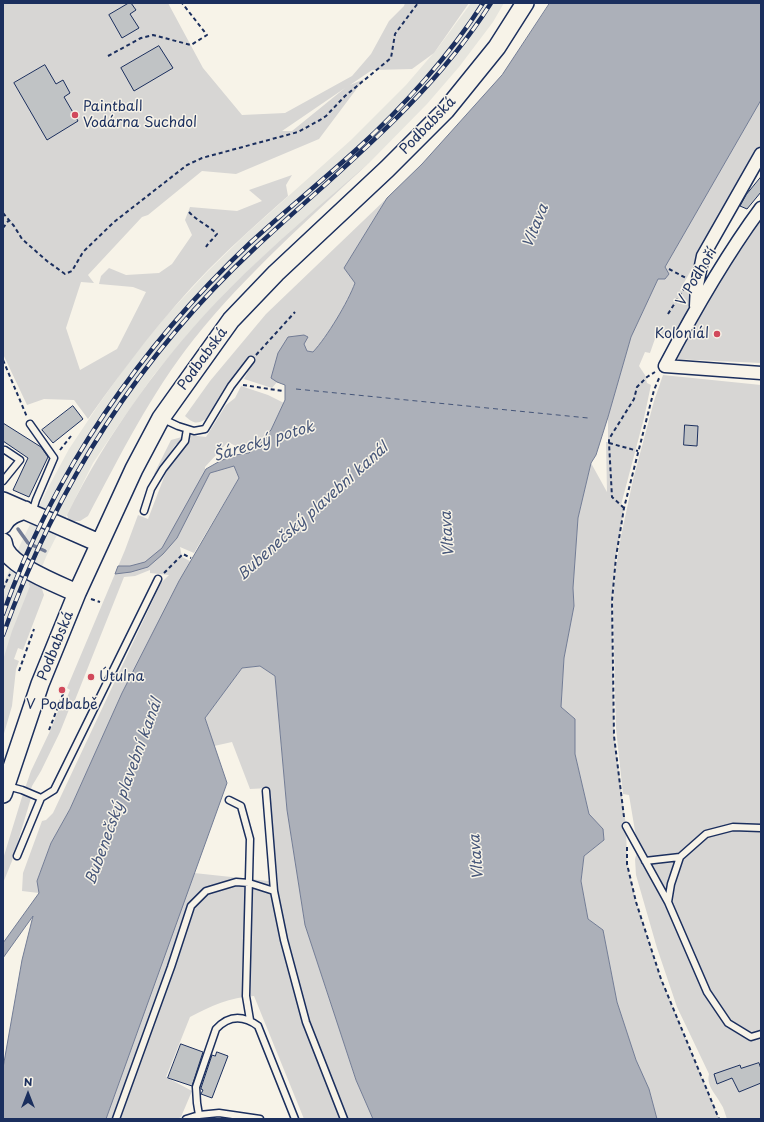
<!DOCTYPE html>
<html>
<head>
<meta charset="utf-8">
<style>
  body { margin:0 }
  #map { position:relative; width:764px; height:1122px; overflow:hidden; background:#f7f3e8; font-family:"Playpen Sans",sans-serif }
  canvas { display:block }
  .frame { position:absolute; inset:0; border:4px solid #1b2f5e; pointer-events:none }
  .north { position:absolute; left:8px; top:1074px; width:40px; height:40px; -webkit-text-stroke:3px #f7f3e8; paint-order:stroke; rotate:0deg; font-size:11px; font-weight:700; line-height:16px; text-align:center; color:#1b2f5e }
  .north::after { content:''; display:block; margin:auto; width:14px; height:18px; background:#1b2f5e; clip-path:polygon(50% 0,100% 100%,50% 72%,0 100%) }
</style>
</head>
<body>
<div id="map">
<canvas width="764" height="1122"></canvas>
<div class="frame"></div>
<div class="north">N</div>
</div>
<script>
const g = document.querySelector('canvas').getContext('2d');
g.lineJoin = 'round';
function fill(path, color) { g.fillStyle = color; g.fill(path, 'evenodd'); }
function stroke(path, color, width, dash) { g.strokeStyle = color; g.lineWidth = width; g.lineCap = dash ? 'butt' : 'round'; g.setLineDash(dash || []); g.stroke(path); }
function drawText(font, color, halo, rows, align = 'center') {
  g.font = font + ' "Playpen Sans",sans-serif'; g.lineWidth = 3; g.setLineDash([]); g.textBaseline = 'middle'; g.strokeStyle = halo; g.fillStyle = color; for (const [text, x, y, turn = 0] of rows) {
    g.save(); g.translate(x, y); g.rotate((+turn || 0) * Math.PI / 180); g.textAlign = isNaN(turn) ? turn : align; if (halo) g.strokeText(text, 0, 0); g.fillText(text, 0, 0); g.restore();
  }
}
const built = new Path2D(`
  M 471,3 L 504,3 L 493,22 L 459,67 L 427,104 L 371,161 L 264,256 L 228,290 L 189,333 L 153,376 L 122,420 L 93,463 L 46,557 L 28,601 L 3,675 L 3,585 L 20,545 L 49,486 L 69,449 L 99,404 L 131,359 L 167,315 L 208,271 L 245,235 L 351,140 L 406,85 L 437,49 Z`);
const green = new Path2D(`
  M 3,3 L 168,3 L 203,68 L 242,115 L 285,113 L 352,76 L 371,54 L 389,21 L 404,6 L 405,3 L 469,3 L 434,53 L 412,69 L 372,70 L 350,85 L 364,79 L 319,139 L 236,174 L 202,171 L 148,215 L 142,217 L 88,275 L 94,283 L 81,282 L 66,328 L 80,370 L 117,349 L 146,292 L 133,287 L 99,284 L 101,276 L 109,268 L 126,275 L 159,273 L 172,264 L 192,235 L 185,220 L 190,207 L 237,211 L 262,201 L 249,190 L 292,175 L 286,185 L 288,196 C 261,220 234,244 208,270 C 163,316 125,367 88,419 L 74,400 L 44,399 L 27,405 L 3,354 ZM 345,88 L 292,131 L 282,131 Z
  M 761,100 L 761,145 L 680,290 L 682,291 L 693,281 L 691,314 L 664,357 L 671,339 L 657,333 L 650,353 L 645,352 L 639,366 L 645,375 L 647,383 L 651,385 L 644,418 L 621,505 L 615,500 L 624,508 L 616,557 L 612,601 L 614,736 L 626,826 L 627,864 L 636,902 L 661,979 L 719,1119 L 657,1119 L 649,1089 L 636,1060 L 617,1002 L 603,930 L 588,919 L 581,881 L 584,856 L 604,840 L 603,830 L 589,814 L 575,754 L 575,719 L 561,707 L 564,658 L 574,606 L 573,588 L 578,518 L 591,463 L 607,492 L 606,442 L 608,442 L 608,417 L 631,337 L 658,279 L 669,274 L 665,267 Z
  M 371,161 C 310,218 246,274 194,339 C 151,393 120,456 88,516 L 80,521 L 69,521 L 67,515 C 108,432 164,355 229,289 C 274,244 323,203 371,161 Z
  M 387,198 L 344,268 L 355,283 C 348,302 327,337 313,352 L 307,351 L 304,344 L 307,337 L 271,377 L 277,382 L 272,388 L 244,379 L 253,362 L 249,359 L 236,374 L 206,419 C 196,425 193,423 185,416 L 210,381 L 266,314 Z
  M 761,213 L 761,363 L 673,359 L 688,327 Z
  M 663,375 L 761,385 L 761,1069 L 759,1063 L 741,1068 L 739,1065 L 731,1068 L 732,1079 L 735,1085 L 737,1084 L 739,1092 L 761,1083 L 761,1119 L 727,1119 C 725,1114 724,1108 721,1104 C 716,1094 706,1086 709,1074 L 677,1007 L 657,948 L 636,875 L 635,859 L 638,849 L 629,795 L 623,794 L 616,729 L 615,694 L 613,602 L 616,566 L 621,536 L 633,480 L 654,401 ZM 685,425 L 698,426 L 697,446 L 684,445 Z
  M 241,386 L 268,395 L 284,403 L 271,430 L 249,453 L 228,442 L 205,467 L 206,480 L 210,473 L 234,465 L 239,478 L 194,553 L 180,547 L 182,557 L 190,561 L 122,693 L 70,809 L 51,843 L 37,881 L 39,893 L 22,891 L 23,873 L 42,821 L 46,820 L 53,813 L 161,583 L 169,575 L 150,573 L 150,570 L 135,576 L 124,577 L 75,700 L 70,707 L 60,732 L 41,771 L 32,786 L 29,797 L 31,798 L 12,861 L 3,883 L 3,859 L 22,797 L 31,771 L 50,731 L 63,699 L 66,700 L 70,690 L 67,688 L 125,550 L 138,515 L 148,519 L 166,472 L 186,444 L 176,444 L 155,475 L 154,474 L 171,440 L 189,435 L 206,437 L 226,405 L 235,398 Z
  M 29,582 L 36,582 L 41,586 L 44,595 L 23,650 L 18,648 L 14,659 L 19,661 L 16,669 L 12,706 L 3,737 L 3,660 L 12,631 L 30,586 L 29,585 Z
  M 260,666 L 275,676 L 287,810 L 305,925 L 356,1080 L 373,1119 L 304,1119 L 254,996 C 230,997 211,1006 190,1017 L 166,1077 L 192,1091 L 181,1117 L 177,1119 L 106,1119 L 194,873 L 278,882 L 272,835 L 269,788 L 250,789 L 232,742 L 214,746 L 205,718 L 242,668 Z`);
const water = new Path2D(`
  M 550,3 L 761,3 L 761,100 L 665,267 L 669,274 L 665,279 L 658,279 L 631,337 L 608,417 L 596,455 L 591,463 L 578,518 L 573,588 L 574,606 L 564,658 L 561,707 L 575,719 L 575,754 L 589,814 L 603,829 L 604,840 L 584,856 L 581,881 L 588,919 L 603,930 L 617,1002 L 636,1060 L 649,1089 L 657,1119 L 373,1119 L 356,1080 L 305,925 L 287,810 L 275,676 L 260,666 L 242,668 L 205,718 L 227,783 L 106,1119 L 3,1119 L 3,1068 L 22,960 L 33,916 L 3,958 L 3,943 L 39,893 L 37,881 L 51,843 L 70,809 L 122,693 L 179,581 L 239,478 L 234,466 L 210,473 L 177,538 L 163,554 L 148,567 L 131,572 L 115,574 L 118,566 L 130,566 L 145,562 L 162,548 L 206,469 L 220,461 L 235,455 L 249,453 L 271,430 L 285,400 L 285,385 L 277,382 L 271,378 L 278,353 L 288,337 L 304,335 L 308,337 L 304,344 L 307,351 L 313,352 C 327,337 348,302 355,283 L 344,268 L 387,198 L 422,164 L 502,75 Z`);
const stream = new Path2D(`
  M 18,529 L 28,543 L 45,551`);
const ferry = new Path2D(`
  M 296,389 L 588,418`);
const building = new Path2D(`
  M 129,3 L 131,3 L 136,10 L 130,14 L 139,28 L 122,38 L 109,15 Z
  M 159,46 L 173,68 L 134,91 L 121,68 Z
  M 45,65 L 56,84 L 63,80 L 70,93 L 64,97 L 78,121 L 47,140 L 14,83 Z
  M 761,177 L 761,192 L 747,209 L 740,206 L 746,195 Z
  M 73,406 L 83,419 L 53,443 L 42,430 Z
  M 3,423 L 41,447 L 48,457 L 29,497 L 13,490 L 28,458 L 3,441 Z
  M 685,425 L 698,426 L 697,446 L 684,445 Z
  M 181,1044 L 203,1052 L 192,1086 L 168,1078 Z
  M 217,1052 L 228,1056 L 212,1098 L 201,1094 L 203,1090 L 201,1089 L 201,1088 L 212,1055 L 215,1056 Z
  M 759,1063 L 761,1069 L 761,1083 L 739,1092 L 732,1078 L 717,1084 L 714,1074 L 740,1065 L 741,1068 Z`);
const path = new Path2D(`
  M 108,56 L 141,38 L 153,35 L 191,45 L 207,35 L 182,3
  M 189,212 C 197,221 208,225 217,234 C 213,239 209,242 206,247
  M 3,213 L 14,226 L 22,239 L 47,261 L 65,274 L 72,271 L 83,252 L 114,222 L 187,165 L 202,158 L 298,132 L 320,120 L 326,116 L 345,96 L 391,58 L 395,34 L 418,3
  M 3,228 L 9,220
  M 669,269 L 686,278
  M 668,314 L 685,287
  M 256,355 L 295,312
  M 3,360 L 27,417
  M 243,385 L 283,391
  M 609,443 L 638,451
  M 60,450 L 71,436
  M 624,508 L 612,497 L 609,443 L 609,439 L 634,399 L 637,387 L 647,377 L 655,372
  M 164,573 L 183,554 L 191,558
  M 3,589 L 10,574
  M 91,599 L 100,602
  M 19,671 L 34,629
  M 49,730 L 65,689
  M 624,817 L 614,736 L 612,601 L 616,557 L 624,508 L 654,390 L 660,376
  M 627,847 L 627,864 L 636,902 L 661,979 L 719,1119`);
const lane = new Path2D(`
  M 163,419 L 178,426 L 194,431 L 205,429 L 231,386 L 251,360
  M 30,424 L 54,458 L 36,500 L 32,513
  M 3,481 L 20,460 L 5,450
  M 144,511 L 151,489 L 163,469 L 185,441 L 187,429
  M 7,786 L 22,790 L 41,798 L 17,856
  M 266,791 L 274,891 L 284,940 L 306,1022 L 344,1119
  M 41,798 L 54,790 L 158,579
  M 229,800 L 241,806 L 250,839 L 246,996 L 250,1020
  M 626,826 L 668,902 L 707,992 L 728,1023 L 751,1037 L 761,1034
  M 645,861 L 680,857 L 706,834 L 733,827 L 761,828
  M 668,902 L 671,884 L 680,857
  M 199,1115 L 197,1103 L 196,1087 L 216,1029 C 229,1015 243,1015 258,1026 L 295,1119
  M 116,1119 L 171,967 L 191,906 L 206,891 L 236,882 L 249,883 L 274,891
  M 186,1119 L 199,1115 L 219,1113 L 260,1119`);
const street = new Path2D(`
  M 761,208 C 724,258 694,311 665,366 L 761,373
  M 696,306 L 697,285 L 703,256 L 761,154`);
const secondary = new Path2D(`
  M 3,501 L 99,543
  M 3,525 C 7,516 16,513 25,510
  M 3,542 C 4,545 4,548 6,551 C 15,568 59,585 77,593
  M 3,794 L 40,684 L 77,593 L 134,469 L 161,418 L 231,320 L 276,273 L 387,169 L 446,110 L 497,47 L 525,3`);
const rail = new Path2D(`
  M 3,614 C 53,472 141,346 250,243 C 285,211 322,181 357,149 C 401,109 451,54 483,3
  M 3,635 C 56,486 139,356 255,248 C 339,170 429,101 491,3`);
const markers = [
  [75,115,4,"#d1495b"],
  [717,334,4,"#d1495b"],
  [91,677,4,"#d1495b"],
  [62,690,4,"#d1495b"]
];
const poiNames = [
  ["Paintball",83,107],
  ["Vodárna Suchdol",83,123],
  ["Koloniál",709,334,"right"],
  ["Útulna",99,677],
  ["V Podbabě",62,705,"center"]
];
const streetNames = [
  ["Podbabská",428,126,-46],
  ["V Podhoří",697,277,-59],
  ["Podbabská",203,359,-54],
  ["Podbabská",56,646,-68]
];
const waterNames = [
  ["Vltava",536,226,-68],
  ["Šárecký potok",264,442,-17],
  ["Bubenečský plavební kanál",313,512,-42],
  ["Vltava",448,534,-94],
  ["Bubenečský plavební kanál",124,792,-70],
  ["Vltava",477,857,-95]
];
fill(built, '#e6e5de');
fill(green, '#d7d6d4');
fill(water, '#acb0b9');
stroke(water, '#727c95', 1);
stroke(stream, '#727c95', 3.5);
stroke(ferry, '#465679', 1, [5, 4]);
fill(building, '#c0c3c5');
stroke(building, '#1b2f5e', 1);
stroke(lane, '#1b2f5e', 9);
stroke(street, '#1b2f5e', 15);
stroke(secondary, '#1b2f5e', 20);
stroke(path, '#1b2f5e', 2, [4, 3]);
stroke(lane, '#f7f3e8', 6);
stroke(street, '#f7f3e8', 12);
stroke(secondary, '#f7f3e8', 17);
stroke(rail, '#1b2f5e', 4.5);
stroke(rail, '#f7f3e8', 3, [9]);
for (const [x, y, r, color] of markers) { const dot = new Path2D(); dot.arc(x, y, r, 0, 2 * Math.PI); g.fillStyle = color; g.fill(dot); stroke(dot, '#f7f3e8', 1.5); }
drawText('14px', '#1b2f5e', '#f7f3e8', poiNames, 'left');
drawText('14px', '#1b2f5e', '#f7f3e8', streetNames);
drawText('italic 15px', '#465679', '#f7f3e8', waterNames);
</script>
</body>
</html>
